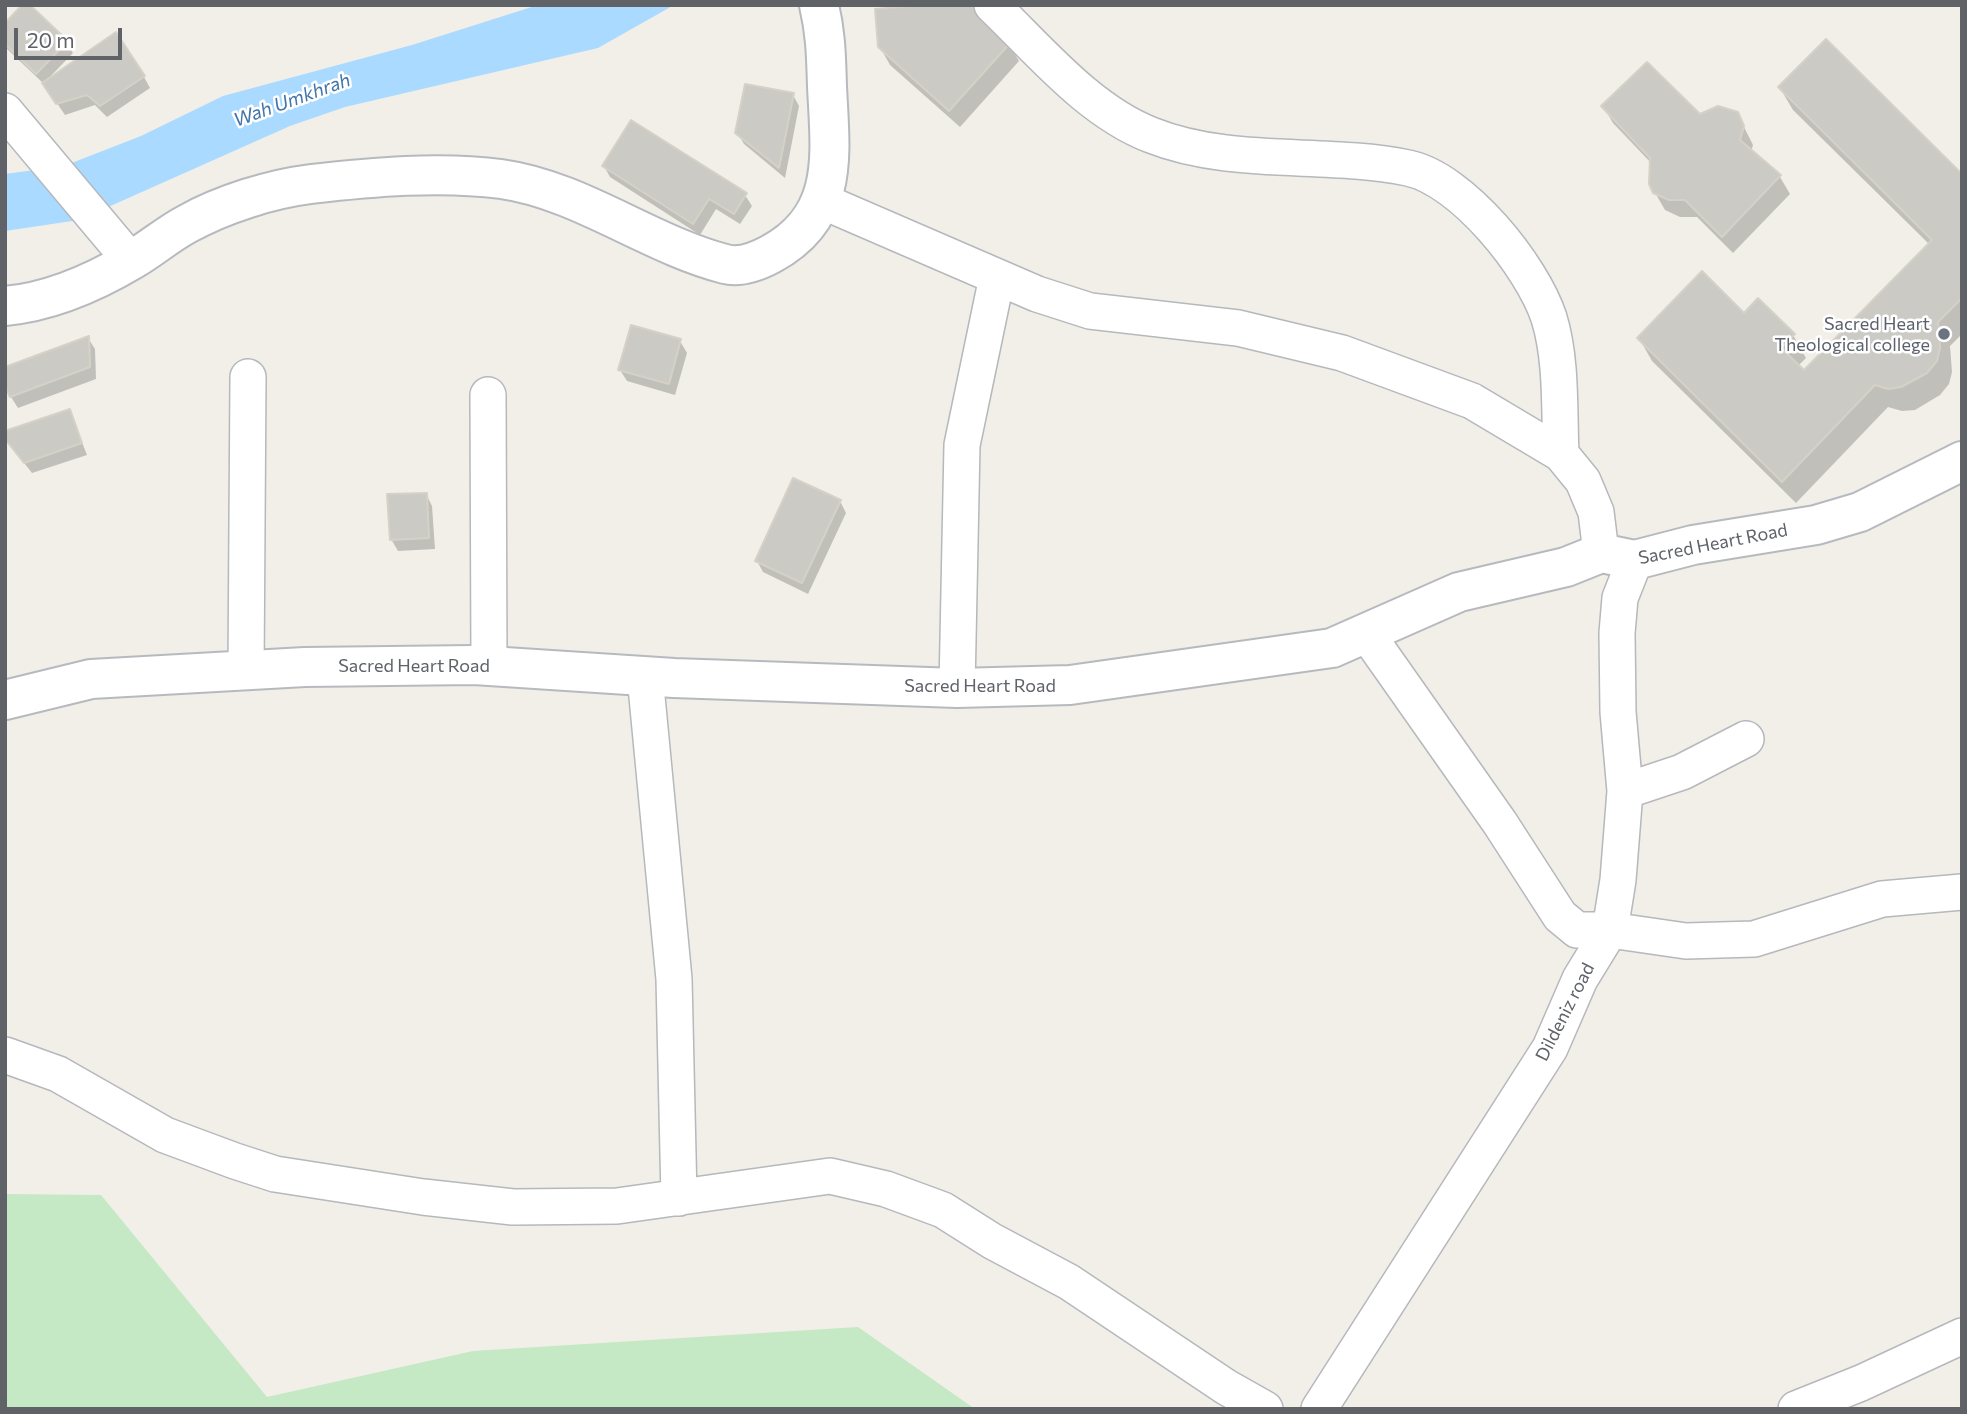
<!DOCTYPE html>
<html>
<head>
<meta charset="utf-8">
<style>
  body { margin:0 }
  #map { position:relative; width:1967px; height:1414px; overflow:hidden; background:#f1efe8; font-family:Commissioner,sans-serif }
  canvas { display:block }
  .frame { position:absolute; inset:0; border:7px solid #5f6368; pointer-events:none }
  .scale { position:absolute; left:14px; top:28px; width:108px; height:32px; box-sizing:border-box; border:4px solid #5f6368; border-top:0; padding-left:9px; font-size:21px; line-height:24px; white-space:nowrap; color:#5f6368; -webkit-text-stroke:5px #fff; paint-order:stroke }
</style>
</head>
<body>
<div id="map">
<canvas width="1967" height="1414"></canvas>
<div class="frame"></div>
<div class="scale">20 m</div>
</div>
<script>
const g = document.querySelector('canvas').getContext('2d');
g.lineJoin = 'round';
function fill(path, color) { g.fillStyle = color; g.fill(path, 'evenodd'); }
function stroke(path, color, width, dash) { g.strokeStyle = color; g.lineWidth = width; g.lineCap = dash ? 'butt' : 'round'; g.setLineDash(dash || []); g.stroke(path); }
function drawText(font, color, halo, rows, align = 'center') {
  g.font = font + ' Commissioner,sans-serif'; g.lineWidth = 5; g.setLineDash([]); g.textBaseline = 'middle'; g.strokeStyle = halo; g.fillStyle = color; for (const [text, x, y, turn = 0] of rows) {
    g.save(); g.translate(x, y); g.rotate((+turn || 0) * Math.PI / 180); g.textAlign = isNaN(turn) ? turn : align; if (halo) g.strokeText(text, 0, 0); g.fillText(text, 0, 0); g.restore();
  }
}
const green = new Path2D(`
  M 5,1194 L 101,1195 L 267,1397 L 473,1351 L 858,1327 L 975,1409 L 5,1409 Z`);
const water = new Path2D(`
  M 538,5 L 674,5 L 598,48 L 345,107 L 290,126 L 79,220 L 5,231 L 5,174 L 64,166 L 141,136 L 223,96 L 412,45 Z`);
const shadow = new Path2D(`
  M 5,25 L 66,42 L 73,53 L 48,79 L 144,77 L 150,88 L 107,117 L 95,105 L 65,115 L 44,84 L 5,47 Z
  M 1009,44 L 1019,61 L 960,127 L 890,65 L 880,47 Z
  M 1780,88 L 1962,176 L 1962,334 L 1950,346 L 1952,372 L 1949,384 L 1940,395 L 1915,410 L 1902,411 L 1888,407 L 1796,503 L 1652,361 L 1639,338 L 1744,315 L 1793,335 L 1806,358 L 1798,366 L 1804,373 L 1930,245 L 1793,110 Z
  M 793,95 L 799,106 L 785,178 L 744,144 L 737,132 Z
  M 1603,106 L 1700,116 L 1737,113 L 1753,145 L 1751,152 L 1780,177 L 1790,194 L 1733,253 L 1697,217 L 1680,217 L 1665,210 L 1650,184 L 1652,164 L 1613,123 Z
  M 604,166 L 745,195 L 752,206 L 740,224 L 716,209 L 700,235 L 610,177 Z
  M 88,338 L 95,349 L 96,379 L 18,408 L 11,397 Z
  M 680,341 L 687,353 L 675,395 L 627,381 L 620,370 Z
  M 70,412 L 87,455 L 32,473 L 10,445 Z
  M 426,494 L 432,506 L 435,549 L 398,551 L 391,539 Z
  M 840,501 L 846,513 L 808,594 L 763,572 L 757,561 Z`);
const building = new Path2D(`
  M 22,5 L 30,5 L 68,41 L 36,74 L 5,44 L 5,23 Z
  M 924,5 L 970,5 L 1011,42 L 949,111 L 878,47 L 875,9 Z
  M 116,32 L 145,76 L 100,106 L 87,95 L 56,104 L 42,83 Z
  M 1826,39 L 1962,174 L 1962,298 L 1938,322 L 1940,348 L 1937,361 L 1927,373 L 1901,387 L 1888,389 L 1875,385 L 1782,482 L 1637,338 L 1702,271 L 1744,313 L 1758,298 L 1795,334 L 1781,348 L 1804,370 L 1932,240 L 1778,87 Z
  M 1647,62 L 1700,114 L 1718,106 L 1738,112 L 1744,126 L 1740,140 L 1781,175 L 1722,237 L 1685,200 L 1669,200 L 1653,193 L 1649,184 L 1650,158 L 1601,106 Z
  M 745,84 L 794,93 L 779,168 L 735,133 Z
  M 631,120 L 747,193 L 734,214 L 709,199 L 693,224 L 602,166 Z
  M 631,325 L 681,339 L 669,384 L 618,370 Z
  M 89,336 L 90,367 L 10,397 L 5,386 L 5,367 Z
  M 70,409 L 82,443 L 24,463 L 5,439 L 5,431 Z
  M 793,478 L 841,500 L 802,583 L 755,561 Z
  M 427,493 L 429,538 L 390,540 L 387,494 Z`);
const street = new Path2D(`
  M 992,5 C 1040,51 1089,111 1151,135 C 1231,167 1325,151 1408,168 C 1462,179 1532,266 1549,318 C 1562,360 1559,411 1561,454
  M 5,111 L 131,261
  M 822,201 L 1037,294 L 1090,311 L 1238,328 L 1342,353 L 1472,401 L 1561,454 L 1583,481 L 1596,512 L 1601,553
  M 488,395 L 489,665
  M 1367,634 L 1500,823 L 1560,916 L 1577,930 L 1610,930 L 1686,941 L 1754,939 L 1882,899 L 1962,892
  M 246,671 L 248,377
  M 645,676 L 674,979 L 679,1198
  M 957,688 L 962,445 L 997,277
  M 1625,791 L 1682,772 L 1746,739
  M 5,1055 L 58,1074 L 165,1135 L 235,1161 L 275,1174 L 423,1197 L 513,1207 L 617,1206 L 830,1176 L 886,1189 L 943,1210 L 992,1241 L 1069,1282 L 1226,1387 L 1265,1409
  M 1319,1409 L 1550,1048 L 1580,979 L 1610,930 L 1618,880 L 1625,791 L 1618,712 L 1617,633 L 1620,598 L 1635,560
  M 1796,1409 L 1861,1383 L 1962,1336`);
const secondary = new Path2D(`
  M 5,306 C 49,302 95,282 132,260 C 151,249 168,234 187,224 C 223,204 271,189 311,184 C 372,177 440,171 501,179 C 580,190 648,244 725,264 C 740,268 758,261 771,254 C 841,216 830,153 827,86 C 826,56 826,35 819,5
  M 5,700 L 91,679 L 305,667 L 474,665 L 674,678 L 957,688 L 1070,685 L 1332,648 L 1459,592 L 1566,567 L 1601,553 L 1635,560 L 1693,545 L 1816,525 L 1860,512 L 1962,461`);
const markers = [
  [1944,334,7,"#6b7280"]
];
const worshipNames = [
  ["Sacred Heart",1930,324],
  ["Theological college",1930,345]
];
const streetNames = [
  ["Sacred Heart Road",1713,544,-11],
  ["Sacred Heart Road",414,666],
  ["Sacred Heart Road",980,686],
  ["Dildeniz road",1565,1012,-63]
];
const waterNames = [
  ["Wah Umkhrah",292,100,-20]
];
fill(green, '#c5e8c5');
fill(water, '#aadaff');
fill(shadow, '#0003');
fill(building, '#cccac5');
stroke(building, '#d6d1c6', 2);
stroke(street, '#b5b8bc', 38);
stroke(secondary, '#b6babf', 42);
stroke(street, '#fff', 35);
stroke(secondary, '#fff', 38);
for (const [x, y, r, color] of markers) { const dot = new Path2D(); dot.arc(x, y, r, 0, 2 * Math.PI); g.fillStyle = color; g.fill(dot); stroke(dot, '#fff', 2.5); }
drawText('18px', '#5b616d', '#fff', worshipNames, 'right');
drawText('18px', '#5f6368', '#fff', streetNames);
drawText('italic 19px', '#4174aa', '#fff', waterNames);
</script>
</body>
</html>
